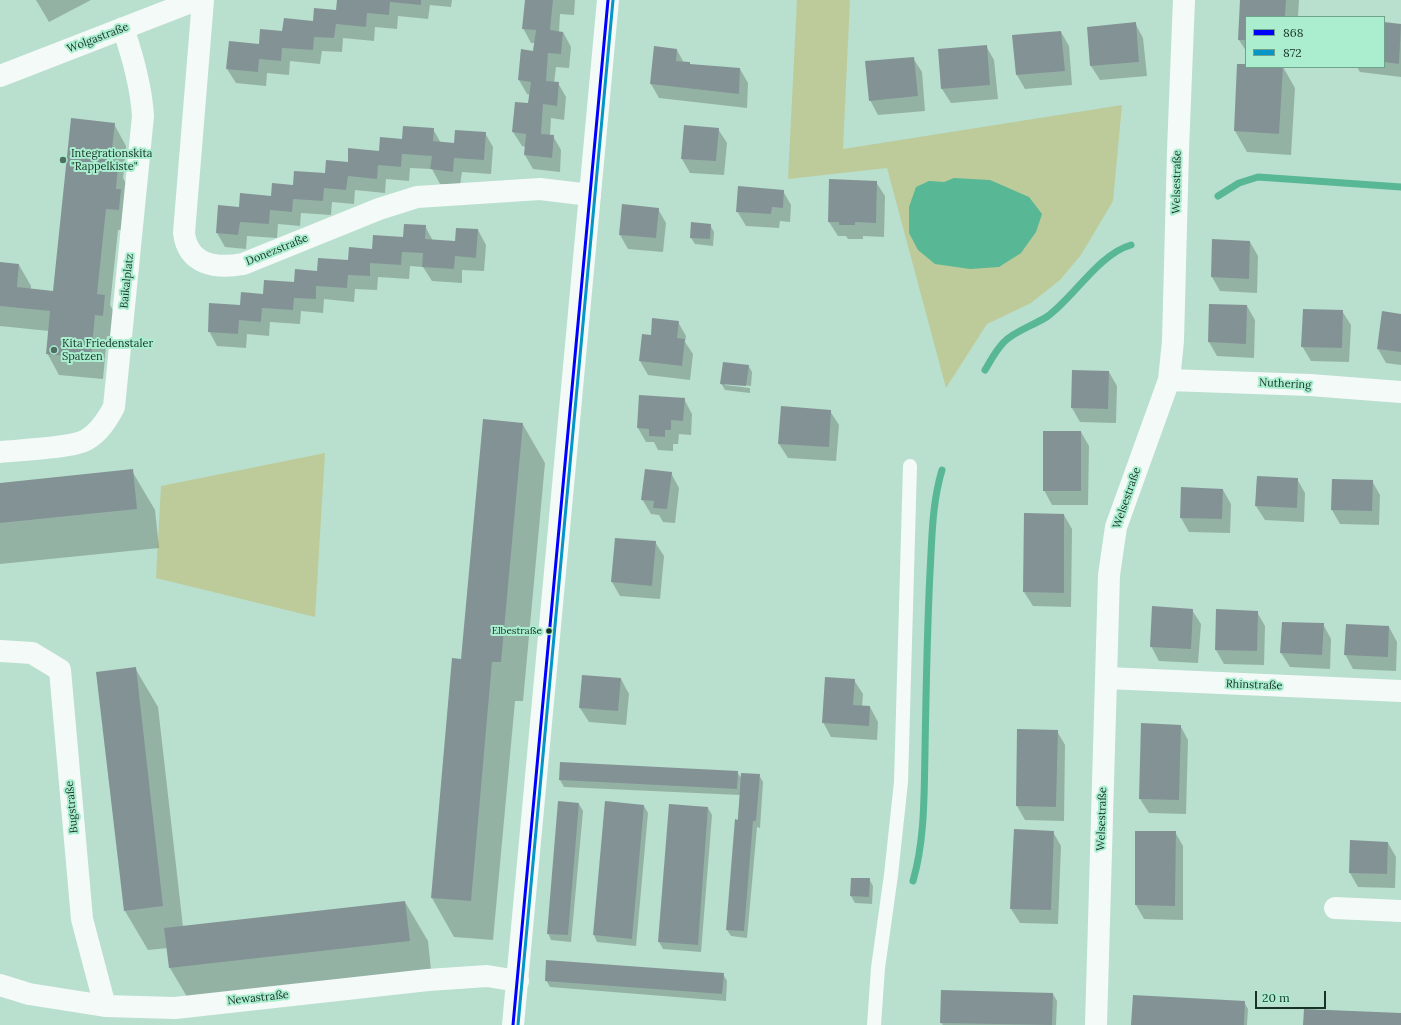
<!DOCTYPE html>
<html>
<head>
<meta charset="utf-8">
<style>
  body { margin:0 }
  #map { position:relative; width:1401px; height:1025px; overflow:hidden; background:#b9dfce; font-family:Lora,serif }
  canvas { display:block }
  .legend { position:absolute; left:1245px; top:16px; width:140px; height:52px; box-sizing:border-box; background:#aaeecf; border:1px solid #70a38c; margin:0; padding:5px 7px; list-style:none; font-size:12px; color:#183328 }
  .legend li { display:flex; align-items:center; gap:8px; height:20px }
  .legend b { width:20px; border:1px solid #70a38c }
  .scale { position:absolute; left:1255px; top:991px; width:71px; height:18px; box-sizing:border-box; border:2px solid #183328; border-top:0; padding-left:5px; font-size:12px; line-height:14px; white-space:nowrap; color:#183328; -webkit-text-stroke:3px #aaeecf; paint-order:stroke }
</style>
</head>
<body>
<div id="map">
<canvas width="1401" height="1025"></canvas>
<ul class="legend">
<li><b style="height:5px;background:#00f"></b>868</li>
<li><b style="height:5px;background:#0595c7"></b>872</li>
</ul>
<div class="scale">20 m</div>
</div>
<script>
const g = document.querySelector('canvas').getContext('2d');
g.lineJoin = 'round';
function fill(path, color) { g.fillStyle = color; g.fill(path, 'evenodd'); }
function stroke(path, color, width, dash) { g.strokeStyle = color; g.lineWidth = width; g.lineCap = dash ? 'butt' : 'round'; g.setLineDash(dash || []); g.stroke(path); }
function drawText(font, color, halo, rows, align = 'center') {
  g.font = font + ' Lora,serif'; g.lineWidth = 4; g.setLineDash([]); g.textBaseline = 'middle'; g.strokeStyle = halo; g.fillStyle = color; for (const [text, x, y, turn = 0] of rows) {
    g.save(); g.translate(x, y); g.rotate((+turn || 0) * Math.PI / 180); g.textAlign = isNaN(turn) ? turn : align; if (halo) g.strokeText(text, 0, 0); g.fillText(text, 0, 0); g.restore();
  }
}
const green = new Path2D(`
  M 797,0 L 850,0 L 843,149 L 1122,105 L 1113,201 L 1081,255 L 1060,280 L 1031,303 L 987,324 L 946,388 L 887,168 L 788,179 Z
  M 325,453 L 315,617 L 156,578 L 161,486 Z`);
const water = new Path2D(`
  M 954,178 L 990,180 L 1029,197 L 1042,214 L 1036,232 L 1021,253 L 999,267 L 970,269 L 935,264 L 918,250 L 909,233 L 909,207 L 916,187 L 929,181 L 944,182 Z`);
const shadow = new Path2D(`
  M 36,0 L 91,0 L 49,22 Z
  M 338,0 L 452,0 L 451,7 L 430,5 L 428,19 L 398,16 L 397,29 L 375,27 L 374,41 L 343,38 L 342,52 L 322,51 L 320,64 L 290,61 L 289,75 L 267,73 L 266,86 L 236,83 L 227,69 L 259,45 L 283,32 L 314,22 L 337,11 Z
  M 526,0 L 575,0 L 574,15 L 560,14 L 559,32 L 563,32 L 571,47 L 569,68 L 556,67 L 554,83 L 558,83 L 566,97 L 564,120 L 551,118 L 550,136 L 553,136 L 561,150 L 560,172 L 533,169 L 525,155 L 525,147 L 522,146 L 513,132 L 529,104 L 530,95 L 527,94 L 519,80 L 521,50 L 534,52 L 535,43 L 531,43 L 523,28 Z
  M 1241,0 L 1299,0 L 1298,17 L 1246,17 L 1246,51 L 1239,40 Z
  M 1135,23 L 1143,38 L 1147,76 L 1100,80 L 1091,66 L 1088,28 Z
  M 1384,23 L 1401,25 L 1401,77 L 1360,72 L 1357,67 L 1384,67 Z
  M 1061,32 L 1069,46 L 1072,85 L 1025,89 L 1017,75 Z
  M 986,46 L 994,60 L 998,99 L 951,103 L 942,89 Z
  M 677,50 L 684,63 L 691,65 L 740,69 L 748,83 L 747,108 L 659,98 L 651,84 Z
  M 913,58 L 922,72 L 925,111 L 878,115 L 870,100 Z
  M 1246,65 L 1246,67 L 1283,67 L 1295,88 L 1291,155 L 1247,152 L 1235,131 Z
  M 114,124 L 126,146 L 123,178 L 130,190 L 131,231 L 118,230 L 110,305 L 117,317 L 115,337 L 107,336 L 103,379 L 59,375 L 47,353 L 49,331 L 0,326 L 0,263 L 19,265 L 31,286 L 31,289 L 53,292 Z
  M 433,129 L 441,143 L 454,144 L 485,133 L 493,147 L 491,174 L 462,172 L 460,185 L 440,184 L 432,169 L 410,168 L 409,181 L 386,179 L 385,193 L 355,190 L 354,204 L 332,202 L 331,215 L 301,213 L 300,226 L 278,224 L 277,238 L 247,236 L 246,249 L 225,247 L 217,233 L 240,208 L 272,197 L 294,186 L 326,174 L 403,140 Z
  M 718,129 L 727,143 L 724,175 L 690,173 L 682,159 Z
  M 876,182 L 885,196 L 884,237 L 863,236 L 863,239 L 848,239 L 846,236 L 838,236 L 829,222 Z
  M 783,191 L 791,205 L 790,222 L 780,221 L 779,228 L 746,226 L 737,211 Z
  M 658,209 L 666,223 L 663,252 L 628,249 L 620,235 Z
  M 710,225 L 714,232 L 713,246 L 695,244 L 691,238 Z
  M 425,226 L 433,241 L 456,242 L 478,230 L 486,245 L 484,271 L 462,270 L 462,283 L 432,281 L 423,267 L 410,266 L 409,279 L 378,277 L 377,290 L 355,289 L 354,302 L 324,299 L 323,313 L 301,311 L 300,324 L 270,322 L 269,336 L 247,334 L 246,348 L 217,346 L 209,331 L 241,306 L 264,295 L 404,238 Z
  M 1250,242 L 1258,256 L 1257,293 L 1220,291 L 1212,277 Z
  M 1247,306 L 1255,320 L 1254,358 L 1217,356 L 1209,342 Z
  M 1342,311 L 1351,325 L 1349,362 L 1311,361 L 1302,346 Z
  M 1401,315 L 1401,365 L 1386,363 L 1378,349 Z
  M 678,322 L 686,336 L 685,342 L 693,354 L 690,380 L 648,375 L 640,361 L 652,336 Z
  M 748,365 L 752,372 L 751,386 L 725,383 L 725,385 L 750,388 L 750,393 L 725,390 L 721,383 Z
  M 1073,371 L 1109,372 L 1117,386 L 1116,423 L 1080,422 L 1072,408 Z
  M 684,399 L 692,414 L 691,435 L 679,434 L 678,444 L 673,444 L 673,451 L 658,450 L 654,442 L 646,442 L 638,428 Z
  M 830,411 L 839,425 L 836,461 L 788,458 L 779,444 Z
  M 522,423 L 545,463 L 523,701 L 515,701 L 493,940 L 454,937 L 432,898 L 462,660 Z
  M 1081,432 L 1089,446 L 1088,505 L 1052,505 L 1044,490 Z
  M 132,471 L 155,510 L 159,548 L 0,564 L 0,484 Z
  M 671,473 L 679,488 L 675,523 L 663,522 L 659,515 L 651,514 L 642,499 Z
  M 1257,477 L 1297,479 L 1305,493 L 1304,522 L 1265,520 L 1256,506 Z
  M 1372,481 L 1380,495 L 1379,525 L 1340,524 L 1332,510 Z
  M 1223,490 L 1231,504 L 1230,533 L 1189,532 L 1181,518 Z
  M 1064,515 L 1072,529 L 1071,607 L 1033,606 L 1024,592 Z
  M 655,542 L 664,556 L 660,599 L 620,596 L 612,582 Z
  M 1192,610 L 1201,624 L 1198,663 L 1159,661 L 1151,646 Z
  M 1257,612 L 1265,626 L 1264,665 L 1224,664 L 1216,650 Z
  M 1323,624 L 1331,639 L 1330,669 L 1290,667 L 1281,653 Z
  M 1389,627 L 1397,642 L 1396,671 L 1353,669 L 1345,654 Z
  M 135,668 L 158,707 L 183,927 L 405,902 L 428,941 L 432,980 L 193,1007 L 170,968 L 168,948 L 148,950 L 125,911 Z
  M 621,679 L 629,694 L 626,725 L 589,722 L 580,708 Z
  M 854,680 L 863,694 L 862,707 L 870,707 L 878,722 L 877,740 L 831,737 L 823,722 Z
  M 1180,725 L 1188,740 L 1186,814 L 1149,813 L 1140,799 Z
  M 1018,730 L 1057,731 L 1065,745 L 1064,821 L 1025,820 L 1017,806 Z
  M 737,772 L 742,779 L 759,775 L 763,782 L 760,828 L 757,827 L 747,938 L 731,936 L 727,930 L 740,795 L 564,787 L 560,780 Z
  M 579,804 L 583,811 L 571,942 L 551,940 L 548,933 Z
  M 644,806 L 648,813 L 636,946 L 597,942 L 594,935 Z
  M 708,808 L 712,815 L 701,952 L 663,949 L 659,942 Z
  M 1053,832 L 1061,846 L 1058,924 L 1020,923 L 1011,909 Z
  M 1175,832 L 1183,846 L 1183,920 L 1144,919 L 1136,905 Z
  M 1388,843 L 1396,857 L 1395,888 L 1358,887 L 1350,873 Z
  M 852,879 L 869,879 L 873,886 L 872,904 L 855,903 L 851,896 Z
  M 723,974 L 727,981 L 726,1001 L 550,987 L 546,980 Z
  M 1053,994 L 1057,1001 L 1056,1025 L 943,1025 L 941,1023 Z
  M 1244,1002 L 1248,1009 L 1247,1025 L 1132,1025 Z`);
const stream = new Path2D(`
  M 1218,196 L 1239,183 L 1258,177 L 1401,187
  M 985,370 C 991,360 996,350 1004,342 C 1014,331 1035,325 1048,316 C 1075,296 1099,254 1131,245
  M 913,881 C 925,839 924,795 925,751 C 926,691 927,632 930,572 C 932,538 932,503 942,470`);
const building = new Path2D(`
  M 337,0 L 421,0 L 421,5 L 390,2 L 389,15 L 367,13 L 366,27 L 336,24 L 334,38 L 314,37 L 313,50 L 282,48 L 281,61 L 259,59 L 258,72 L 226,69 L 229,41 L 259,44 L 260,29 L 282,31 L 284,18 L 313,21 L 314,8 L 336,10 Z
  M 525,0 L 553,0 L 550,30 L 563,32 L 561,54 L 548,53 L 546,81 L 559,82 L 557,106 L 543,104 L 541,134 L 554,135 L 552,158 L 524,155 L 526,134 L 512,132 L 515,102 L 528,103 L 531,82 L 518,80 L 521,49 L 533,51 L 536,30 L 522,29 Z
  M 1240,0 L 1286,0 L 1285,17 L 1246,17 L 1246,40 L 1238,40 Z
  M 1136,22 L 1139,62 L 1090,66 L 1087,27 Z
  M 1384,22 L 1401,24 L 1399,64 L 1384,62 Z
  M 1061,31 L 1065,71 L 1016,75 L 1012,35 Z
  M 987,45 L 990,85 L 941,89 L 938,49 Z
  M 654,46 L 677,49 L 676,61 L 690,62 L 690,64 L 740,68 L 739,94 L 650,84 Z
  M 914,57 L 918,96 L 869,101 L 865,61 Z
  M 1237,64 L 1246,64 L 1246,67 L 1283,67 L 1279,134 L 1234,131 Z
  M 71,118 L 115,123 L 110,167 L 118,167 L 116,189 L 121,189 L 119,210 L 106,209 L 97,294 L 105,295 L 103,316 L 95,315 L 91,358 L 46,354 L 50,311 L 0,306 L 0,262 L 19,264 L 17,287 L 53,291 Z
  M 684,125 L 719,128 L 716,161 L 681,159 Z
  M 403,126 L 434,128 L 433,141 L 454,143 L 455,130 L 486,132 L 484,160 L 454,158 L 453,172 L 430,169 L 432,156 L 402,154 L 401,167 L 378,165 L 377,179 L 348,176 L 346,190 L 324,188 L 323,201 L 293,199 L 292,212 L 270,210 L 269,224 L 240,222 L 238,235 L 216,233 L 218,205 L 239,207 L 240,193 L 271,196 L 272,183 L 293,185 L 294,171 L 325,173 L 326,160 L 348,162 L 348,148 L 379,151 L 380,137 L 402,139 Z
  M 829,179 L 877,181 L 876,223 L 855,222 L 855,225 L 839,225 L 839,222 L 828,222 Z
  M 738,186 L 784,190 L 783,208 L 772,207 L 771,214 L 736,212 Z
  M 622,204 L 659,208 L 656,238 L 619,235 Z
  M 691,222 L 711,224 L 710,239 L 690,238 Z
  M 404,224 L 426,225 L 425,239 L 455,241 L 456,228 L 478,229 L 476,258 L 455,256 L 454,269 L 422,267 L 423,253 L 402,252 L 401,265 L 370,263 L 370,276 L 348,275 L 347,288 L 316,286 L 316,299 L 294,298 L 293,310 L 262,308 L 261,322 L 239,320 L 238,334 L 208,332 L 209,303 L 240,305 L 241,292 L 263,294 L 264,280 L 294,282 L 295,269 L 317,271 L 318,258 L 348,260 L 349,247 L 372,249 L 373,235 L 403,237 Z
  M 1212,239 L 1250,241 L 1249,279 L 1211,277 Z
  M 1209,304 L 1247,305 L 1246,344 L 1208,342 Z
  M 1303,309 L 1343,310 L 1342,348 L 1301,347 Z
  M 1382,311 L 1401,314 L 1401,352 L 1377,349 Z
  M 652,318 L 679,321 L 677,338 L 685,339 L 682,366 L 639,361 L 642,334 L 651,335 Z
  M 723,362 L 749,365 L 746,386 L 720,384 Z
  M 1072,370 L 1109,371 L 1108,409 L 1071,408 Z
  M 639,395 L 685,398 L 683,421 L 671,420 L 671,430 L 665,430 L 665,437 L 649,436 L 649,429 L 637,428 Z
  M 781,406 L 831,410 L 829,447 L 778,444 Z
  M 483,419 L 523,423 L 501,662 L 492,662 L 471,901 L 431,898 L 452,658 L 461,659 Z
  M 1043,431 L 1081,431 L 1081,491 L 1043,491 Z
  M 133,469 L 137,509 L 0,523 L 0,483 Z
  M 645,469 L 672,472 L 667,509 L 653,508 L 654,501 L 641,500 Z
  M 1257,476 L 1298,478 L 1297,508 L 1255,506 Z
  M 1332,479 L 1373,480 L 1372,511 L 1331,510 Z
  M 1181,487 L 1223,489 L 1222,519 L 1180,518 Z
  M 1024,513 L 1064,514 L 1064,593 L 1023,592 Z
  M 615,538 L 656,541 L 652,586 L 611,582 Z
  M 1152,606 L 1193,609 L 1191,649 L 1150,647 Z
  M 1216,609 L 1258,611 L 1257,651 L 1215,650 Z
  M 1282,622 L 1324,623 L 1322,655 L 1280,653 Z
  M 1346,624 L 1389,626 L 1388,657 L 1344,655 Z
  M 136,667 L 163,906 L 124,911 L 96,672 Z
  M 582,675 L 621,678 L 618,711 L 579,708 Z
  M 825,677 L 855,679 L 853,705 L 870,706 L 869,726 L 822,723 Z
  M 1141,723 L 1181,725 L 1179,800 L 1139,799 Z
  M 1017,729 L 1058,730 L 1056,807 L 1016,806 Z
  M 560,762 L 738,771 L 737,789 L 559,780 Z
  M 741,773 L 760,774 L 756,821 L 753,821 L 744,931 L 726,930 L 735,819 L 738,820 Z
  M 558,801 L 579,803 L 568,935 L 547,934 Z
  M 605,801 L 644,805 L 632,939 L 593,935 Z
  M 669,804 L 708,807 L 698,945 L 658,942 Z
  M 1014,829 L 1054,831 L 1051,910 L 1010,909 Z
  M 1135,831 L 1176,831 L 1175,906 L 1135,905 Z
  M 1350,840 L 1388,842 L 1387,874 L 1349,873 Z
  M 851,878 L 870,878 L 869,897 L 850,896 Z
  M 405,901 L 410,941 L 169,968 L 164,928 Z
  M 546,960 L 724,973 L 722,994 L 545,981 Z
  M 941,990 L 1053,993 L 1052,1025 L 940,1023 Z
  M 1133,995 L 1245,1001 L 1244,1025 L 1131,1025 Z
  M 1304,1009 L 1401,1013 L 1401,1025 L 1303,1025 Z`);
const service = new Path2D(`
  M 874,1025 L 878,968 L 891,875 L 901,782 L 910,466`);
const minor = new Path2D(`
  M 203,0 L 184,233 C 188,265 216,269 243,264 L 379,209 L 417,197 L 540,189 L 590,195
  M 0,76 L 196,0
  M 1169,380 L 1310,385 L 1401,392
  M 0,452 C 19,450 72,448 86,440 C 99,433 107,420 114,407 L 143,116 C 141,85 133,57 123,28
  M 0,651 L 32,653 L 60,670 L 82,919 L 105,1006
  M 1107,678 L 1401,691
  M 1335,908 L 1401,911
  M 0,985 L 29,994 L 105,1006 L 175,1008 L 428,980 L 487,976 L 518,981
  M 1096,1025 L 1109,575 L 1116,527 L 1169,380 L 1173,341 L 1178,150 L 1184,0`);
const tertiary = new Path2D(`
  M 513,1025 L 608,0`);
const bus1 = new Path2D(`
  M 513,1025 L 608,0`);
const bus2 = new Path2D(`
  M 518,1025 L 613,0`);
const markers = [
  [63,160,4,"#506f62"],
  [54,350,4,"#506f62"],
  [549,631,3.5,"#183328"]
];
const busNames = [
  ["Elbestraße",542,631]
];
const streetNames = [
  ["Wolgastraße",98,38,-21],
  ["Welsestraße",1177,182,-89],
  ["Donezstraße",277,250,-22],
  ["Baikalplatz",127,281,-84],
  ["Nuthering",1285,384,3],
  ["Welsestraße",1127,498,-71],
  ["Rhinstraße",1254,685,2],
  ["Bugstraße",72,807,-95],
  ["Welsestraße",1102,819,-88],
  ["Newastraße",258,998,-6]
];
const poiNames = [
  ["Integrationskita",71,154],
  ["\"Rappelkiste\"",71,167],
  ["Kita Friedenstaler",62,344],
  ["Spatzen",62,357]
];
fill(green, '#bdcb9b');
fill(water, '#58b795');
fill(shadow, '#0003');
stroke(stream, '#58b795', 7);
fill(building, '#839395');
stroke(service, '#f4faf8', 14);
stroke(minor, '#f4faf8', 22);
stroke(tertiary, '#f4faf8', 22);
stroke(bus1, '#00f', 3);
stroke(bus2, '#0595c7', 3);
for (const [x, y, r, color] of markers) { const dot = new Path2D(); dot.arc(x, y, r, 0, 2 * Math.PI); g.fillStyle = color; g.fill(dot); stroke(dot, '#aaeecf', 1.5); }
drawText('10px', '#183328', '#aaeecf', busNames, 'right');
drawText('11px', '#183328', '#aaeecf', streetNames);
drawText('11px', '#183328', '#aaeecf', poiNames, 'left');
</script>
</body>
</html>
